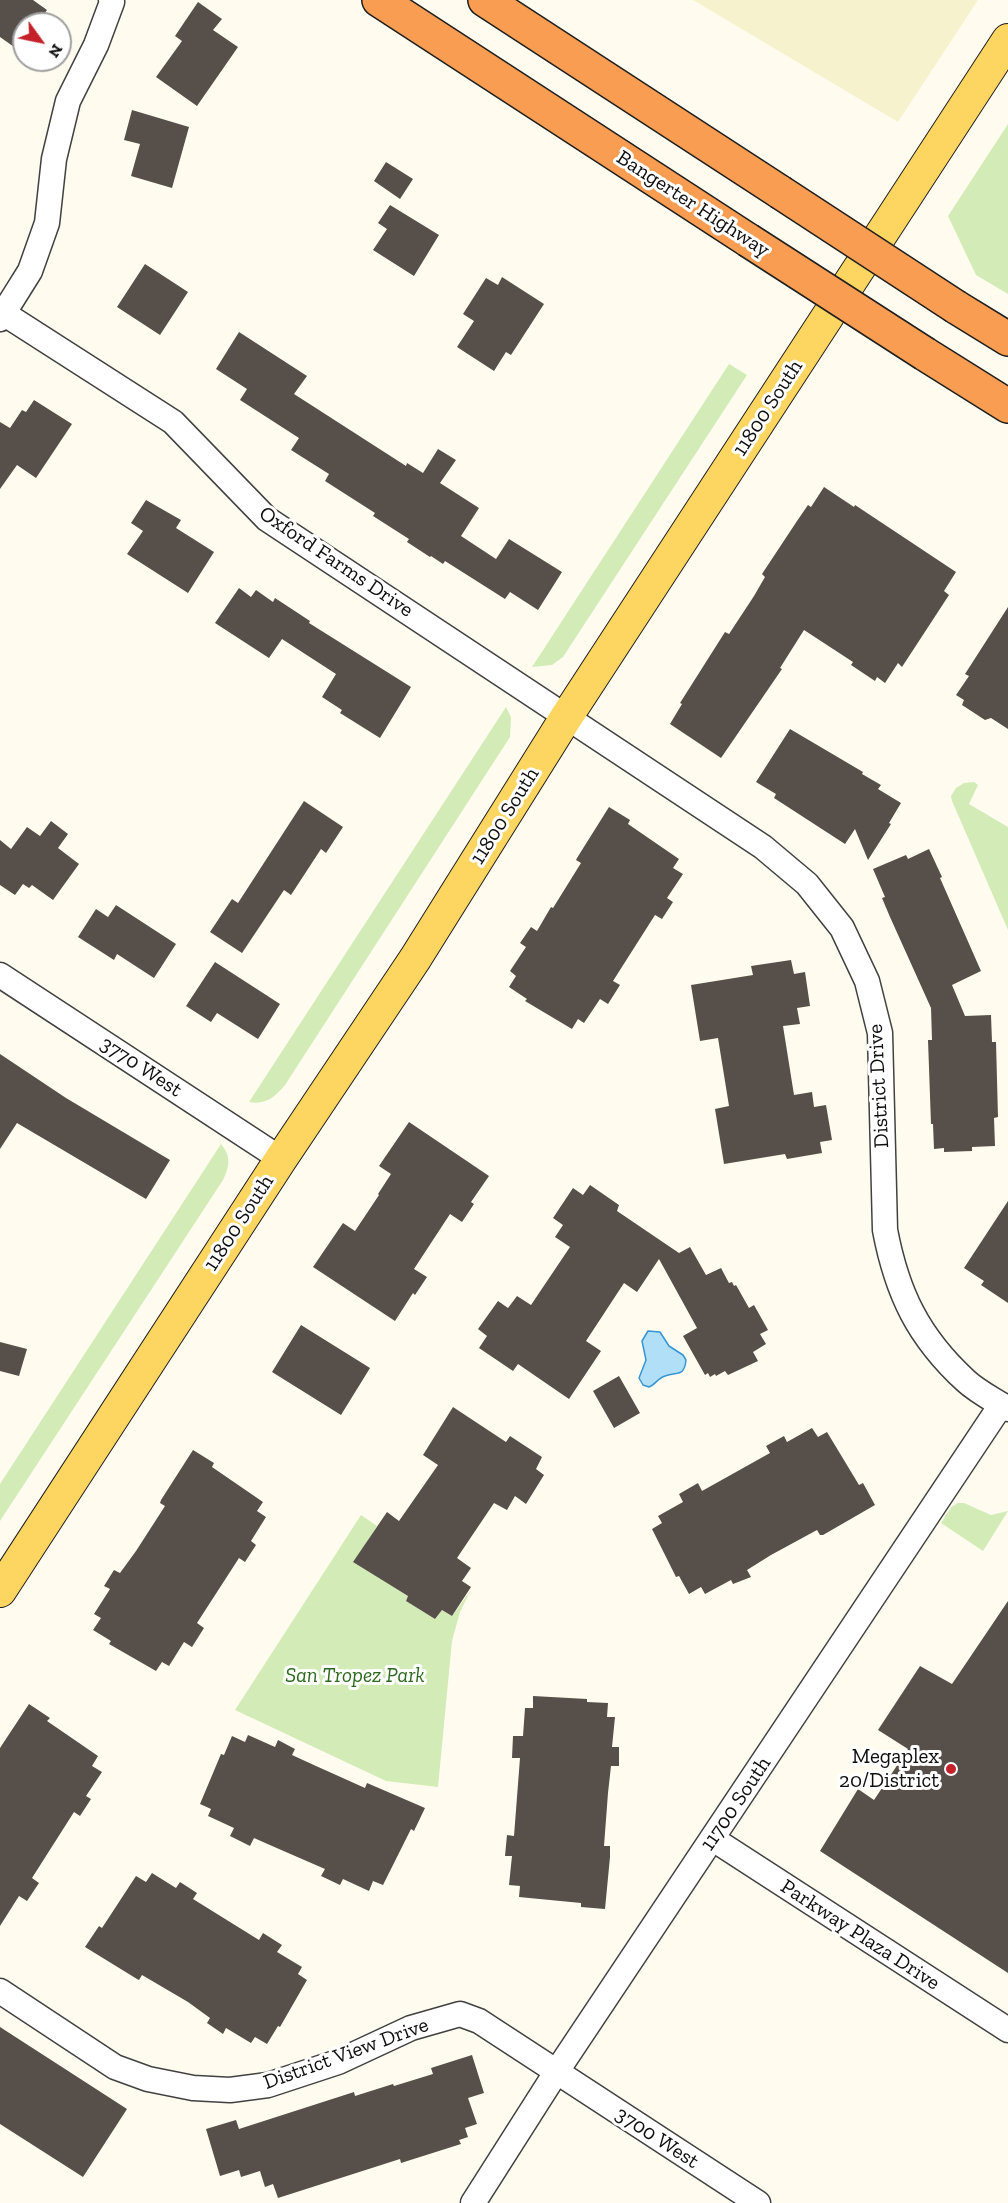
<!DOCTYPE html>
<html>
<head>
<meta charset="utf-8">
<style>
  body { margin:0 }
  #map { position:relative; width:1008px; height:2203px; overflow:hidden; background:#fffcef; font-family:"Zilla Slab",serif }
  canvas { display:block }
  .north { position:absolute; left:12px; top:12px; width:60px; height:60px; box-sizing:border-box; background:#fff; border:2px solid #9f9f9f; border-radius:50%; rotate:123deg; font-size:16px; font-weight:700; line-height:24px; text-align:center; color:#0e0e0e }
  .north::after { content:''; display:block; margin:auto; width:21px; height:27px; background:#c4212a; clip-path:polygon(50% 0,100% 100%,50% 72%,0 100%) }
</style>
</head>
<body>
<div id="map">
<canvas width="1008" height="2203"></canvas>
<div class="north">N</div>
</div>
<script>
const g = document.querySelector('canvas').getContext('2d');
g.lineJoin = 'round';
function fill(path, color) { g.fillStyle = color; g.fill(path, 'evenodd'); }
function stroke(path, color, width, dash) { g.strokeStyle = color; g.lineWidth = width; g.lineCap = dash ? 'butt' : 'round'; g.setLineDash(dash || []); g.stroke(path); }
function drawText(font, color, halo, rows, align = 'center') {
  g.font = font + ' "Zilla Slab",serif'; g.lineWidth = 6; g.setLineDash([]); g.textBaseline = 'middle'; g.strokeStyle = halo; g.fillStyle = color; for (const [text, x, y, turn = 0] of rows) {
    g.save(); g.translate(x, y); g.rotate((+turn || 0) * Math.PI / 180); g.textAlign = isNaN(turn) ? turn : align; if (halo) g.strokeText(text, 0, 0); g.fillText(text, 0, 0); g.restore();
  }
}
const farmland = new Path2D(`
  M 693,0 L 978,0 L 898,122 Z`);
const green = new Path2D(`
  M 1008,124 L 1008,294 L 976,275 L 948,216 Z
  M 729,364 L 747,375 L 563,657 L 552,665 L 532,667 Z
  M 506,707 L 511,717 L 510,737 L 285,1085 C 275,1097 266,1105 249,1102 Z
  M 964,783 L 974,782 L 978,785 L 969,804 L 1008,827 L 1008,930 L 952,801 L 951,796 L 956,788 Z
  M 221,1144 C 231,1156 230,1166 223,1180 L 0,1521 L 0,1484 Z
  M 958,1503 L 964,1503 L 991,1515 L 1008,1511 L 983,1551 L 941,1523 L 951,1507 Z
  M 361,1515 L 377,1526 L 354,1562 L 408,1596 L 406,1601 L 435,1619 L 442,1610 L 452,1616 L 471,1590 L 460,1612 L 452,1641 L 438,1787 L 386,1781 L 235,1710 Z`);
const water = new Path2D(`
  M 648,1331 L 660,1332 L 669,1346 L 683,1355 L 686,1360 C 684,1378 677,1371 665,1376 C 658,1378 655,1385 649,1387 L 643,1385 L 639,1378 L 646,1360 L 642,1341 Z`);
const building = new Path2D(`
  M 0,0 L 33,0 L 47,10 L 37,24 L 24,24 L 24,54 L 0,37 Z
  M 198,2 L 222,19 L 213,30 L 238,47 L 197,106 L 156,77 L 182,41 L 175,36 Z
  M 132,110 L 189,127 L 172,188 L 131,176 L 140,144 L 124,140 Z
  M 386,162 L 413,179 L 400,199 L 374,181 Z
  M 390,205 L 439,235 L 414,276 L 373,250 L 387,229 L 378,223 Z
  M 145,264 L 188,292 L 160,335 L 117,307 Z
  M 502,277 L 544,304 L 511,355 L 506,352 L 494,371 L 457,347 L 474,321 L 463,314 L 486,278 L 498,285 Z
  M 239,332 L 307,376 L 294,394 L 406,466 L 407,463 L 423,473 L 438,449 L 456,460 L 440,483 L 479,508 L 461,536 L 496,559 L 509,539 L 562,572 L 538,610 L 510,592 L 505,599 L 445,561 L 443,564 L 431,556 L 430,557 L 407,542 L 409,539 L 373,516 L 375,513 L 325,481 L 329,474 L 291,450 L 299,438 L 240,400 L 247,389 L 216,369 Z
  M 34,400 L 72,424 L 36,478 L 17,465 L 0,489 L 0,422 L 10,428 L 22,410 L 26,412 Z
  M 824,487 L 854,507 L 855,505 L 956,572 L 944,591 L 949,595 L 902,667 L 898,663 L 885,683 L 877,677 L 875,681 L 851,665 L 853,662 L 804,630 L 780,668 L 782,669 L 721,758 L 670,724 L 682,704 L 680,703 L 725,632 L 729,634 L 754,596 L 765,577 L 762,574 L 797,521 L 808,505 L 811,507 Z
  M 146,500 L 181,520 L 176,528 L 214,552 L 188,593 L 127,554 L 143,531 L 131,523 Z
  M 239,588 L 251,597 L 256,590 L 273,602 L 275,598 L 310,621 L 309,623 L 411,687 L 380,738 L 340,713 L 342,710 L 322,697 L 336,674 L 282,639 L 269,658 L 215,623 Z
  M 1008,607 L 1008,729 L 991,718 L 985,720 L 962,705 L 964,700 L 956,695 L 969,676 L 965,674 Z
  M 790,729 L 863,772 L 862,774 L 881,785 L 878,789 L 901,803 L 889,823 L 891,824 L 868,860 L 855,829 L 845,844 L 774,798 L 776,794 L 756,782 Z
  M 304,801 L 343,827 L 326,853 L 321,849 L 291,895 L 284,890 L 242,953 L 210,932 L 232,899 L 238,903 Z
  M 609,807 L 630,820 L 628,824 L 679,859 L 673,868 L 683,874 L 667,898 L 673,902 L 662,919 L 655,915 L 613,981 L 620,985 L 608,1004 L 600,999 L 584,1023 L 578,1019 L 572,1029 L 525,1001 L 527,999 L 509,987 L 516,976 L 510,971 L 526,947 L 520,943 L 531,927 L 537,931 L 551,907 L 553,908 L 581,863 L 576,860 L 577,858 Z
  M 51,821 L 68,834 L 58,848 L 79,864 L 53,900 L 32,885 L 29,888 L 23,884 L 15,895 L 0,885 L 0,840 L 11,849 L 27,827 L 40,836 Z
  M 929,849 L 942,877 L 940,878 L 981,971 L 952,985 L 965,1016 L 991,1015 L 992,1042 L 996,1042 L 998,1117 L 994,1118 L 995,1146 L 972,1147 L 972,1151 L 944,1152 L 944,1148 L 934,1149 L 933,1124 L 931,1124 L 928,1040 L 932,1040 L 931,1008 L 890,917 L 882,898 L 885,897 L 873,869 L 906,855 L 908,859 Z
  M 116,905 L 176,944 L 154,978 L 117,954 L 114,960 L 78,937 L 96,909 L 108,917 Z
  M 791,960 L 794,974 L 805,972 L 810,1006 L 797,1008 L 800,1024 L 783,1026 L 794,1095 L 812,1092 L 814,1107 L 826,1105 L 832,1140 L 820,1142 L 822,1153 L 787,1159 L 785,1154 L 724,1164 L 715,1109 L 729,1106 L 718,1038 L 700,1041 L 691,985 L 753,975 L 751,966 Z
  M 215,962 L 280,1004 L 258,1039 L 217,1013 L 211,1022 L 186,1006 Z
  M 0,1054 L 66,1098 L 170,1160 L 146,1199 L 17,1123 L 0,1149 Z
  M 409,1122 L 489,1176 L 471,1202 L 474,1204 L 462,1222 L 450,1214 L 414,1269 L 427,1277 L 415,1295 L 413,1293 L 395,1321 L 313,1267 L 343,1223 L 355,1231 L 379,1195 L 378,1194 L 391,1174 L 379,1166 Z
  M 590,1185 L 619,1205 L 617,1211 L 679,1253 L 690,1247 L 706,1275 L 721,1268 L 729,1283 L 732,1282 L 734,1286 L 736,1285 L 749,1308 L 754,1305 L 768,1330 L 760,1334 L 766,1344 L 753,1352 L 758,1361 L 728,1375 L 725,1371 L 716,1376 L 715,1374 L 710,1377 L 708,1373 L 705,1375 L 683,1336 L 697,1328 L 659,1259 L 637,1292 L 624,1283 L 586,1341 L 601,1351 L 569,1399 L 518,1364 L 513,1371 L 479,1348 L 487,1336 L 478,1329 L 498,1301 L 508,1308 L 517,1296 L 531,1305 L 570,1247 L 555,1237 L 563,1225 L 553,1218 L 573,1188 L 583,1195 Z
  M 1008,1201 L 1008,1303 L 981,1285 L 984,1281 L 964,1268 Z
  M 301,1325 L 370,1368 L 341,1415 L 272,1372 Z
  M 0,1342 L 27,1349 L 19,1376 L 0,1371 Z
  M 619,1376 L 640,1413 L 614,1428 L 593,1391 Z
  M 453,1407 L 506,1442 L 510,1436 L 542,1457 L 536,1469 L 544,1475 L 526,1504 L 515,1496 L 507,1510 L 494,1503 L 457,1558 L 471,1568 L 462,1581 L 471,1587 L 452,1616 L 442,1610 L 435,1619 L 406,1601 L 408,1596 L 353,1562 L 387,1512 L 399,1521 L 438,1465 L 423,1455 Z
  M 812,1428 L 818,1437 L 827,1432 L 859,1485 L 863,1483 L 875,1505 L 823,1535 L 820,1535 L 817,1530 L 771,1555 L 747,1570 L 751,1577 L 733,1584 L 731,1580 L 705,1594 L 701,1587 L 689,1594 L 679,1576 L 676,1577 L 652,1529 L 662,1523 L 658,1516 L 683,1502 L 679,1494 L 698,1483 L 702,1491 L 770,1453 L 766,1446 L 784,1436 L 787,1442 Z
  M 193,1450 L 214,1463 L 212,1467 L 263,1502 L 257,1511 L 266,1517 L 251,1541 L 256,1545 L 245,1562 L 239,1558 L 197,1623 L 204,1628 L 192,1647 L 184,1642 L 169,1666 L 162,1662 L 156,1671 L 109,1644 L 111,1641 L 93,1630 L 101,1618 L 94,1614 L 110,1589 L 104,1586 L 114,1570 L 120,1573 L 136,1551 L 165,1506 L 160,1503 L 161,1500 Z
  M 1008,1601 L 1008,1973 L 820,1851 L 858,1789 L 874,1800 L 908,1749 L 878,1730 L 920,1666 L 952,1684 Z
  M 533,1696 L 587,1699 L 587,1702 L 608,1703 L 607,1717 L 615,1717 L 612,1747 L 619,1747 L 619,1766 L 611,1766 L 608,1793 L 604,1846 L 610,1846 L 610,1857 L 605,1909 L 581,1907 L 581,1903 L 519,1897 L 520,1886 L 509,1885 L 512,1856 L 505,1856 L 507,1835 L 514,1836 L 520,1758 L 512,1758 L 513,1736 L 523,1736 L 525,1708 L 533,1708 Z
  M 29,1704 L 50,1718 L 47,1721 L 98,1756 L 92,1766 L 102,1772 L 86,1796 L 91,1799 L 80,1816 L 74,1812 L 32,1878 L 39,1883 L 27,1901 L 19,1896 L 0,1926 L 0,1748 Z
  M 248,1735 L 275,1747 L 278,1740 L 295,1749 L 292,1755 L 316,1766 L 365,1788 L 367,1783 L 425,1808 L 414,1831 L 411,1829 L 383,1885 L 373,1881 L 369,1891 L 343,1879 L 340,1885 L 321,1876 L 325,1869 L 279,1849 L 254,1838 L 250,1846 L 230,1836 L 234,1828 L 208,1816 L 211,1809 L 200,1804 L 221,1754 L 224,1755 L 232,1736 L 245,1742 Z
  M 152,1873 L 176,1888 L 180,1882 L 197,1893 L 193,1899 L 259,1940 L 263,1933 L 282,1945 L 277,1952 L 302,1967 L 298,1974 L 307,1980 L 280,2027 L 278,2026 L 267,2044 L 255,2037 L 251,2043 L 226,2028 L 223,2034 L 207,2023 L 210,2018 L 188,2002 L 142,1975 L 139,1980 L 137,1979 L 85,1947 L 99,1926 L 102,1928 L 136,1876 L 146,1882 Z
  M 0,2027 L 127,2109 L 83,2177 L 0,2124 Z
  M 472,2055 L 484,2093 L 468,2098 L 477,2124 L 465,2128 L 468,2137 L 459,2140 L 461,2144 L 401,2163 L 400,2159 L 278,2198 L 273,2184 L 265,2187 L 260,2171 L 241,2177 L 239,2170 L 220,2176 L 206,2129 L 236,2120 L 239,2129 L 354,2092 L 355,2096 L 393,2084 L 394,2086 L 433,2074 L 431,2068 Z`);
const minor = new Path2D(`
  M 0,311 L 173,422 L 267,519 L 763,847 L 807,884 L 842,928 L 867,981 L 880,1033 L 885,1230 C 897,1293 918,1337 966,1381 C 978,1392 994,1400 1008,1409
  M 0,319 L 30,271 L 47,223 L 54,159 L 68,101 L 96,45 L 112,2 L 111,0
  M 0,975 L 281,1159
  M 713,1839 L 1008,2030
  M 0,1991 L 115,2067 L 148,2079 L 193,2088 L 230,2090 L 268,2085 L 338,2062 L 411,2028 L 460,2014 L 479,2021 L 758,2203
  M 473,2203 L 557,2071 L 1001,1405`);
const major = new Path2D(`
  M 0,1591 L 281,1159 L 415,959 L 567,716 L 1008,40`);
const highway = new Path2D(`
  M 379,0 L 748,240
  M 485,0 L 780,192
  M 956,307 L 1008,339
  M 925,354 L 1008,406`);
const highwayBridge = new Path2D(`
  M 780,192 L 956,307
  M 748,240 L 925,354`);
const markers = [
  [951,1769,6,"#c4212a"]
];
const streetNames = [
  ["Bangerter Highway",693,204,33],
  ["11800 South",768,408,-57],
  ["Oxford Farms Drive",336,562,34],
  ["11800 South",505,816,-58],
  ["3770 West",141,1067,33],
  ["District Drive",879,1086,-93],
  ["11800 South",239,1223,-57],
  ["11700 South",736,1804,-56],
  ["Parkway Plaza Drive",860,1935,33],
  ["District View Drive",346,2054,-20],
  ["3700 West",657,2138,33]
];
const parkNames = [
  ["San Tropez Park",355,1676]
];
const poiNames = [
  ["Megaplex",939,1757],
  ["20/District",939,1781]
];
fill(farmland, '#f6f2ce');
fill(green, '#d3ebb7');
fill(water, '#b2dff8');
stroke(water, '#3695d2', 1.5);
fill(building, '#574f4a');
stroke(minor, '#414141', 27);
stroke(major, '#1f1f1f', 34);
stroke(highway, '#1f1f1f', 36);
stroke(minor, '#fff', 24);
stroke(major, '#fdd561', 32);
stroke(highway, '#f99d53', 33);
stroke(highwayBridge, '#1f1f1f', 36, []);
stroke(highwayBridge, '#f99d53', 33);
for (const [x, y, r, color] of markers) { const dot = new Path2D(); dot.arc(x, y, r, 0, 2 * Math.PI); g.fillStyle = color; g.fill(dot); stroke(dot, '#fff', 2); }
drawText('21px', '#0e0e0e', '#fff', streetNames);
drawText('italic 21px', '#2c691c', '#fff', parkNames);
drawText('21px', '#0e0e0e', '#fff', poiNames, 'right');
</script>
</body>
</html>
